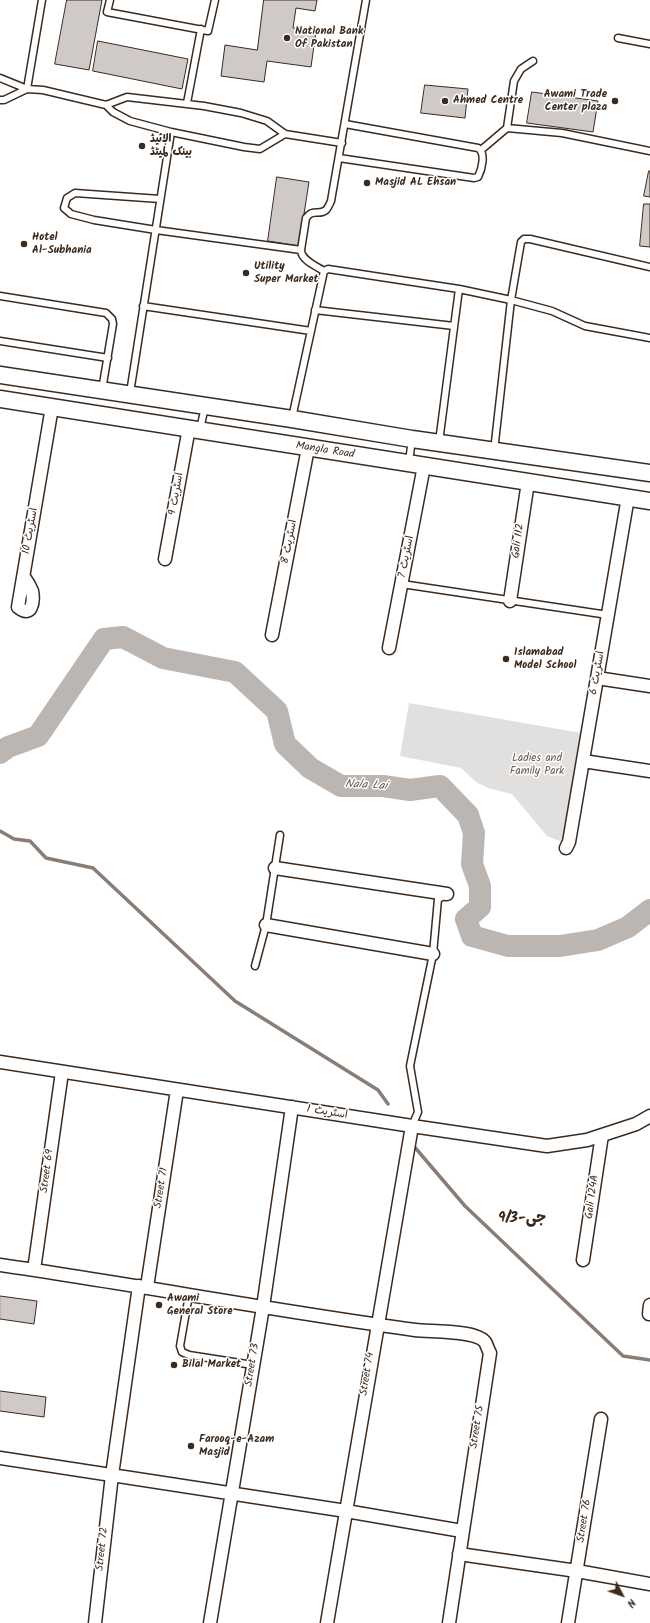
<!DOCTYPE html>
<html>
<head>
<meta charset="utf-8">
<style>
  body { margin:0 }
  #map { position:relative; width:650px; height:1623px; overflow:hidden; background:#fff; font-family:Kalam,sans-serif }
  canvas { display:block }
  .north { position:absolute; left:602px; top:1575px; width:40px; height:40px; -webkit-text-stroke:3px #fff; paint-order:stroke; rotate:131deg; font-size:11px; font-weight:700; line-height:16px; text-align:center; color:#3b2a1e }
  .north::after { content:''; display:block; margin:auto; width:14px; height:18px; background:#3b2a1e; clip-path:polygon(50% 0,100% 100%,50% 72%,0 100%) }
</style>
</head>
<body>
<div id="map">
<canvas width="650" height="1623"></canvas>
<div class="north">N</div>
</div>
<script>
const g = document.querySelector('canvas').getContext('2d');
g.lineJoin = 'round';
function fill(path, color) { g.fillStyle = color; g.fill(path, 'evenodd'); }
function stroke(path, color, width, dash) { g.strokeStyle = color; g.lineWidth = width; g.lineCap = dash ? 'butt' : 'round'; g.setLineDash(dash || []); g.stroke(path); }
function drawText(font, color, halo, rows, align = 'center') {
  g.font = font + ' Kalam,"Playpen Sans Arabic",sans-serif'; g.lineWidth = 3; g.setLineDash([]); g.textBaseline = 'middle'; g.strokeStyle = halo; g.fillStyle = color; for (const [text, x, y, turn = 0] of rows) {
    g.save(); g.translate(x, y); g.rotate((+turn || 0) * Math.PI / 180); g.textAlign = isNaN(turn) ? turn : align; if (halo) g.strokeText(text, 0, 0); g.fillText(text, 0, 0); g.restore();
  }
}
const green = new Path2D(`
  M 409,703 L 581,733 L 562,842 L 547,836 L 512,794 L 488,788 L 476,782 L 461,768 L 400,756 Z`);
const stream = new Path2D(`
  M 0,831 L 14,839 L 30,841 L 46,858 L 93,868 L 235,1001 L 378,1090 L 388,1104
  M 412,1144 L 465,1206 L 623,1356 L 650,1360`);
const river = new Path2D(`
  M 0,753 L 8,747 L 38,736 L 104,639 L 123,637 L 163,658 L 235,672 L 277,711 L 285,744 L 310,768 L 341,786 L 383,786 L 410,790 L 440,786 L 468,815 L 474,833 L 472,864 L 480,886 L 480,907 L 466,919 L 472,936 L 508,946 L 560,946 L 598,940 L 628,927 L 650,910`);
const building = new Path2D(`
  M 67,0 L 102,0 L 89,70 L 55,64 Z
  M 264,0 L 317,0 L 315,11 L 296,8 L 293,28 L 316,31 L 311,67 L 267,61 L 264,82 L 221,76 L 225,45 L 257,50 Z
  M 98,41 L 188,59 L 182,89 L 93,71 Z
  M 425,85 L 468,89 L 465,118 L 421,113 Z
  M 532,92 L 598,101 L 593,132 L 527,123 Z
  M 649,171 L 650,171 L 650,197 L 644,196 Z
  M 277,177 L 309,182 L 299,246 L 268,241 Z
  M 644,204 L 650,204 L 650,247 L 640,246 Z
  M 0,1296 L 37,1301 L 34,1324 L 0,1319 Z
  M 0,1391 L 46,1397 L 44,1417 L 0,1411 Z`);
const service = new Path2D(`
  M 110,0 L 107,12 L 208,31 L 215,0
  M 366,0 L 331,201 C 330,203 328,208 326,210 C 319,216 313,208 306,218 L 301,250 C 301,260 316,266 324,271 L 328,269 L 459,289 L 511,300 L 552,311 L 585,326 L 650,338
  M 618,38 L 650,44
  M 0,78 L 27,89 L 43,90 L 106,105 L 127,97 L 204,106 L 241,113 L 267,121 L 285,134 L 342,143
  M 27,89 L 42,0
  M 0,100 L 4,100 L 27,89
  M 187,103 L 201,29
  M 106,105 L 113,112 L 130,121 L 171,132 L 244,147 L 260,149 L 285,134
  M 507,128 L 562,133 L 650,151
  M 481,150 L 507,128 L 514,81 L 521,69 L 533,61
  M 339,158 L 474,178 L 478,177 C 482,169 486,153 478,148 L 345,124
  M 160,199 L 75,193 L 67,198 L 64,208 L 71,214 L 94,220 L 156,230 L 301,250
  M 0,296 L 106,313 L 112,319 L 113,324 L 102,390
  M 143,306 L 311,331
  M 315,310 L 454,326
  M 0,341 L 108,358
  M 130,393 L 171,132
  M 292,418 L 324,271
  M 200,429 L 205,407
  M 439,442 L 459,289
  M 494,451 L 511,300 L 521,242 L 524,239 L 530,239 L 650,267
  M 409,462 L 412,439
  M 402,584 L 608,615
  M 255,966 L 266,925 L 280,835
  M 412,1126 L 418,1112 L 410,1066 L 433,954 L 438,899 L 446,895
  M 189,1295 L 180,1346 L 182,1352 L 189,1355 L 253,1365`);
const minor = new Path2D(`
  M 165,559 L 189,428
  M 24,577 C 27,581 30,586 32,591 C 34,601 32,619 18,607 L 52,407
  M 510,601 L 528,482
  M 272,635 L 308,448
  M 389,648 L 424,466
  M 597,678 L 650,686
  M 583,761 L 650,771
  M 566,848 L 569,842 L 628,497
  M 275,868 L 447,894
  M 266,925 L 433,954
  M 0,1062 L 412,1126 L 547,1146 L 587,1140 L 636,1124 L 650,1116
  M 583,1260 L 602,1135
  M 0,1265 C 138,1285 276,1311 415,1330 C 430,1332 476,1330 485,1342 C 487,1345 488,1350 490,1353 L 449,1623
  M 34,1270 L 62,1072
  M 147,1287 L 177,1090
  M 649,1314 L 650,1305
  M 0,1458 L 346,1511 L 462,1531
  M 459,1554 L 577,1571 L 650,1584
  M 95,1623 L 112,1475 L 139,1286
  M 210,1623 L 263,1307 L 292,1107
  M 327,1623 L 412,1126
  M 568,1623 L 601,1419`);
const secondary = new Path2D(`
  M 0,375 L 292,419 L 412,439 L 650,473
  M 0,399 L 650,501`);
const markers = [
  [287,38,4,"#3b2a1e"],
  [445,101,4,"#3b2a1e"],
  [615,101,4,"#3b2a1e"],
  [142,146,4,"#3b2a1e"],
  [367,183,4,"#3b2a1e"],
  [24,244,4,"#3b2a1e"],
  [246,273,4,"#3b2a1e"],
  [506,659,4,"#3b2a1e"],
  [159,1305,4,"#3b2a1e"],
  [174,1365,4,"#3b2a1e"],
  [191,1446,4,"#3b2a1e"]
];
const poiNames = [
  ["National Bank",295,32],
  ["Of Pakistan",295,45],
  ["Awami Trade",607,95,"right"],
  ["Center plaza",607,108,"right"],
  ["Ahmed Centre",453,101],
  ["الائیڈ",150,140],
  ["بینک لمیٹڈ",150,153],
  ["Masjid AL Ehsan",375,183],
  ["Hotel",32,238],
  ["Al-Subhania",32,251],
  ["Utility",254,267],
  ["Super Market",254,280],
  ["Islamabad",514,653],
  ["Model School",514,666],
  ["Awami",167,1299],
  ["General Store",167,1312],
  ["Bilal Market",182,1365],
  ["Farooq-e-Azam",199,1440],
  ["Masjid",199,1453]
];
const streetNames = [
  ["Mangla Road",325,451,9],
  ["اسٹریٹ 9",177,494,-80],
  ["اسٹریٹ 10",31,531,-80],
  ["Gali 112",519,541,-82],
  ["اسٹریٹ 8",290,542,-79],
  ["اسٹریٹ 7",407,557,-79],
  ["اسٹریٹ 6",598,673,-80],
  ["اسٹریٹ 1",327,1113,9],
  ["Street 69",48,1171,-82],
  ["Street 71",162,1188,-81],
  ["Gali 124A",593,1197,-82],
  ["Street 73",253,1365,-81],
  ["Street 74",368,1374,-81],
  ["Street 75",478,1427,-81],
  ["Street 76",585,1521,-81],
  ["Street 72",103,1549,-84]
];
const parkNames = [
  ["Ladies and",537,759],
  ["Family Park",537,772]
];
const waterNames = [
  ["Nala Lai",366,786,3]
];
const districtNames = [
  ["جی-9/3",522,1219]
];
fill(green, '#e2e0de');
stroke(stream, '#887e77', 3.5);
stroke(river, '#bcb6b3', 22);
fill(building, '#cfcac7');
stroke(building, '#3b2a1e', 1);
stroke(service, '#3b2a1e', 9);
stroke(minor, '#3b2a1e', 15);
stroke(secondary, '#3b2a1e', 19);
stroke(service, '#fff', 6);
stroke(minor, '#fff', 12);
stroke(secondary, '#fff', 16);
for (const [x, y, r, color] of markers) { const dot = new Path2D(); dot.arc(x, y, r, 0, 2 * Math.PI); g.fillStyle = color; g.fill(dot); stroke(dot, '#fff', 1.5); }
drawText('bold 11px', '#3b2a1e', '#fff', poiNames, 'left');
drawText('11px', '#3b2a1e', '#fff', streetNames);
drawText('11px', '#65584e', '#fff', parkNames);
drawText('italic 12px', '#685b52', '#fff', waterNames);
drawText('bold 15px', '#3b2a1e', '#fff', districtNames);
</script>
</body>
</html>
